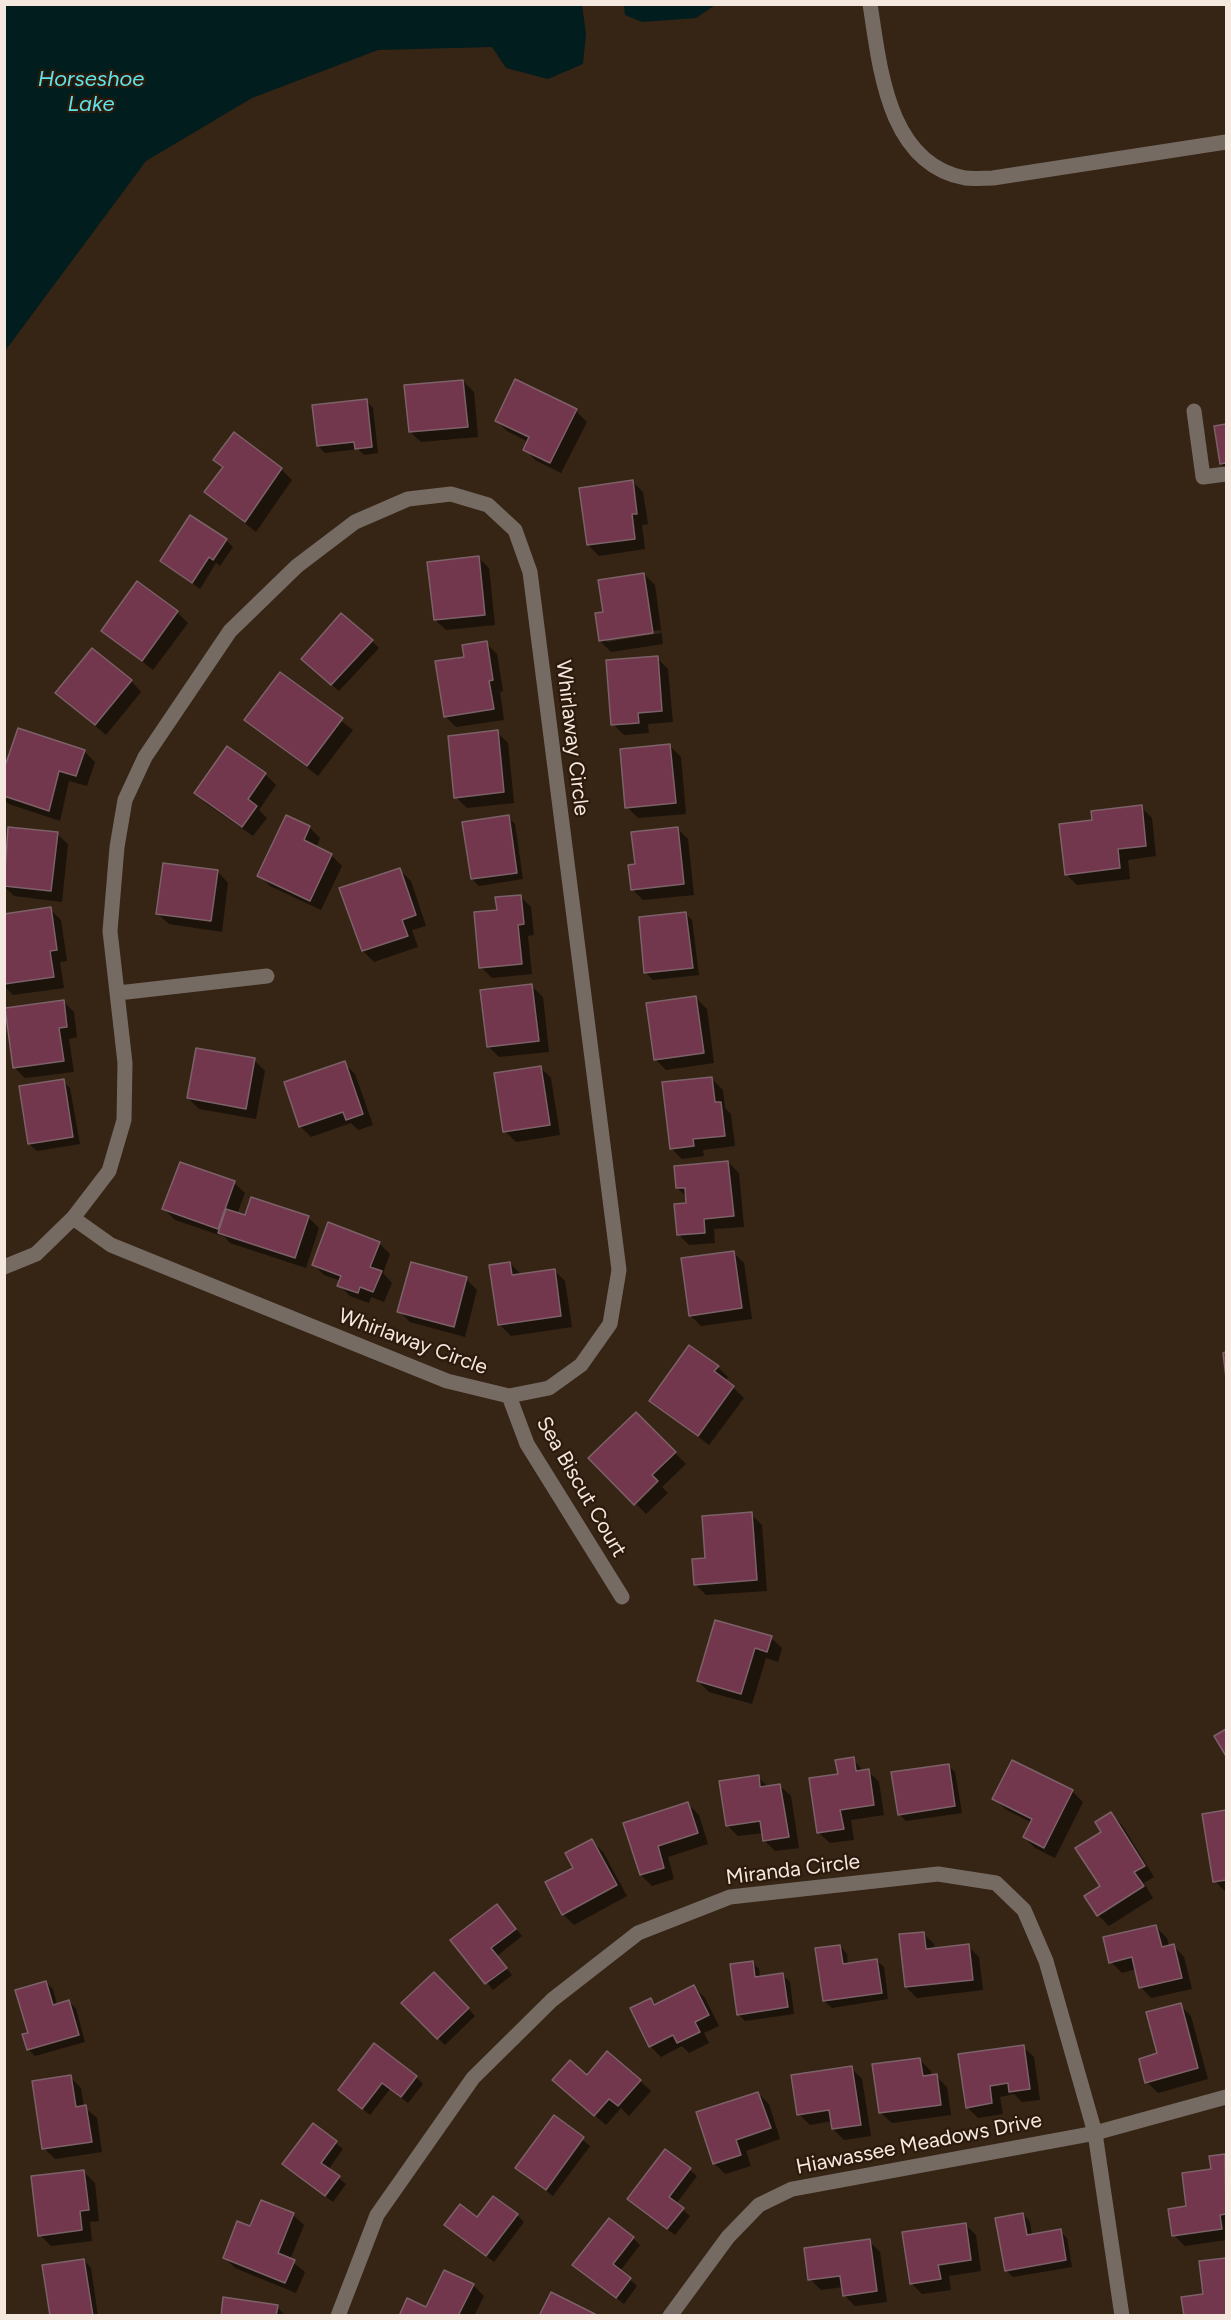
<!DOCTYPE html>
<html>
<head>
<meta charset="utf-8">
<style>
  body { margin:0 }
  #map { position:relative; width:1231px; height:2320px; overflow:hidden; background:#362415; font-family:Figtree,sans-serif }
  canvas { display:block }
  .frame { position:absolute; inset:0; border:6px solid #f5e8df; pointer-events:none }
</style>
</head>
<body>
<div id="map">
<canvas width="1231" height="2320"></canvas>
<div class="frame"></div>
</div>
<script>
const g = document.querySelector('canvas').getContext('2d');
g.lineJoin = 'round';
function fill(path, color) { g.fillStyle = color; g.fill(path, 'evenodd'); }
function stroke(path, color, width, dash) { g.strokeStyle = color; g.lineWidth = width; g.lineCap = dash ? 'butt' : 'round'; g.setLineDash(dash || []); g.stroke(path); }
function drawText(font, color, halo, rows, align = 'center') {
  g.font = font + ' Figtree,sans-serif'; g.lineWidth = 4.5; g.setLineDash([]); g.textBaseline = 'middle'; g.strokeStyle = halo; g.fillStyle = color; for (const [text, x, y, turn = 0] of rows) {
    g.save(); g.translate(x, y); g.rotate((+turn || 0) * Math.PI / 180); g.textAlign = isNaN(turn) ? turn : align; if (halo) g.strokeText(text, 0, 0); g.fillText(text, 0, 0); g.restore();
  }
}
const water = new Path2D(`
  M 5,4 L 582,5 L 586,34 L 583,64 L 548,79 L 506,68 L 492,47 L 378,50 L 252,98 L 146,161 L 5,351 Z
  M 624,5 L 624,4 L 715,5 L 696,18 L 642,22 L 625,15 Z`);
const shadow = new Path2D(`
  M 463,381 L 474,392 L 478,437 L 421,442 L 410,432 Z
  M 516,381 L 576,411 L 587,422 L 561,473 L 535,460 L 525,449 L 528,442 L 507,431 L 497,421 Z
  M 366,401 L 373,408 L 378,453 L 364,455 L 358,449 L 325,453 L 318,446 Z
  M 1226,426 L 1226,469 L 1221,464 L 1216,427 Z
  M 215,459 L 281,469 L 292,480 L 256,532 L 206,492 L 224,468 Z
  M 632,481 L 643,492 L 648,524 L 642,525 L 645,549 L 599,556 L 588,545 Z
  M 226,540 L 233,547 L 220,566 L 216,563 L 200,589 L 162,561 Z
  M 478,557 L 489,568 L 495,625 L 446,630 L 435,620 Z
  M 644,574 L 655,585 L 663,644 L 611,652 L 600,641 L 605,613 ZM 660,630 L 661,633 L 607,642 L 607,639 Z
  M 177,612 L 188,623 L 153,670 L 103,631 Z
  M 372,641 L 379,648 L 339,691 L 310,666 Z
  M 486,643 L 497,654 L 503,691 L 500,692 L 504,720 L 456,727 L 445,716 L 465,658 Z
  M 657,658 L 668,669 L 673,722 L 648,724 L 649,733 L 624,735 L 613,724 Z
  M 280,674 L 353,730 L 318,776 L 246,720 Z
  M 131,681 L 141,692 L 106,735 L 57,693 Z
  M 497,732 L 508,743 L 514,803 L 467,808 L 456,797 Z
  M 670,746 L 681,757 L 686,814 L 638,818 L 627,807 Z
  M 84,751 L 95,762 L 87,786 L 69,781 L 60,821 L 9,804 L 4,799 L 4,773 Z
  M 265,774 L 276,785 L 259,810 L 267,818 L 253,836 L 207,804 L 196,793 Z
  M 1141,807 L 1152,818 L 1156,856 L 1128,860 L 1130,879 L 1077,885 L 1066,874 L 1094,821 Z
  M 286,817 L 310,828 L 320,838 L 316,848 L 331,855 L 342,866 L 321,910 L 270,886 L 259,875 Z
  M 508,817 L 515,824 L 523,879 L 479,886 L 472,879 Z
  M 10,828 L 57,834 L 68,844 L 62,902 L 14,896 L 4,886 Z
  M 677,828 L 688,839 L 694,895 L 643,900 L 632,889 L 637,866 Z
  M 400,870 L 411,881 L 426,926 L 412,930 L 418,947 L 374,962 L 363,951 Z
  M 218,872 L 228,883 L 222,932 L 169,924 L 158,914 Z
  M 520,896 L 531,907 L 534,935 L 528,936 L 532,974 L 492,978 L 481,967 Z
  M 50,909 L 61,920 L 67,961 L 60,962 L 64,988 L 13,995 L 4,986 L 4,915 Z
  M 685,913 L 692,920 L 699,975 L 653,980 L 646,973 Z
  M 532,986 L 543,997 L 549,1052 L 499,1057 L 488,1046 Z
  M 696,998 L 707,1009 L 714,1063 L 666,1070 L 655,1059 Z
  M 63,1001 L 74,1012 L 77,1037 L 69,1039 L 74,1072 L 25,1078 L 14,1067 Z
  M 254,1060 L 265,1071 L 256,1119 L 199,1109 L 188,1098 Z
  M 344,1063 L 355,1074 L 373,1125 L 358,1130 L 351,1123 L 311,1137 L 300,1126 Z
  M 540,1067 L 551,1078 L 560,1135 L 516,1142 L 505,1131 Z
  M 712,1079 L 723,1090 L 725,1108 L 731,1114 L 735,1146 L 703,1150 L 704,1156 L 682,1159 L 671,1148 Z
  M 63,1081 L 70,1088 L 80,1144 L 37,1151 L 29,1144 Z
  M 728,1162 L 739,1173 L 744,1227 L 714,1229 L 715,1243 L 689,1245 L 678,1234 L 688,1204 L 687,1197 L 677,1188 Z
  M 234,1183 L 245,1193 L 237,1214 L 246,1217 L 308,1217 L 319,1228 L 306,1268 L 230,1243 L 225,1237 L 175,1220 L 164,1209 Z
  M 379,1243 L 390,1254 L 383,1273 L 392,1283 L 384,1302 L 371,1297 L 369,1303 L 350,1296 L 339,1285 L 341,1281 L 324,1275 L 313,1264 Z
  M 733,1252 L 744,1263 L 752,1319 L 701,1326 L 690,1315 Z
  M 510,1263 L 521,1274 L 554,1270 L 565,1281 L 572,1327 L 511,1336 L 500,1325 Z
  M 466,1279 L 477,1290 L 465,1337 L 410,1322 L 399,1311 Z
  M 718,1367 L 728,1377 L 726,1381 L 744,1398 L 709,1445 L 651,1401 Z
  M 636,1414 L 686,1464 L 662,1487 L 668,1493 L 646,1514 L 591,1458 Z
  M 751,1514 L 762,1525 L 767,1591 L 706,1595 L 695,1584 L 707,1559 Z
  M 771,1638 L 782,1648 L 778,1662 L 766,1658 L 752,1704 L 709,1692 L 698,1681 Z
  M 853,1759 L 864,1772 L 868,1771 L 879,1782 L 884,1815 L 851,1820 L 854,1840 L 830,1843 L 819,1833 L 839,1775 Z
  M 1012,1762 L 1072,1791 L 1083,1802 L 1055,1858 L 1035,1848 L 1024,1837 L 1032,1823 L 1005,1809 L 994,1798 Z
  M 948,1765 L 955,1772 L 962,1813 L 906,1821 L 899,1814 Z
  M 758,1777 L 768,1787 L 780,1786 L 791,1796 L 799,1848 L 775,1851 L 764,1840 L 763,1833 L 738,1836 L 728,1826 Z
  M 688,1804 L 699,1815 L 708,1844 L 668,1857 L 674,1879 L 652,1886 L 641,1875 L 625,1824 Z
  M 1226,1812 L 1226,1892 L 1215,1881 L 1204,1815 Z
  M 1111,1814 L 1122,1825 L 1154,1877 L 1144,1883 L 1153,1898 L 1109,1926 L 1098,1915 L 1103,1832 Z
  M 592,1841 L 603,1852 L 627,1896 L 574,1925 L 563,1914 L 575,1868 Z
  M 503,1913 L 522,1936 L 497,1956 L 512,1975 L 493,1990 L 453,1940 Z
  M 1156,1927 L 1167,1938 L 1169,1947 L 1174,1946 L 1184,1957 L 1192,1989 L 1151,1998 L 1141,1987 L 1136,1969 L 1122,1973 L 1111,1962 Z
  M 923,1933 L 934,1944 L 935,1949 L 968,1946 L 979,1957 L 983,1990 L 917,1998 L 906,1987 Z
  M 840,1946 L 847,1954 L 848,1964 L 876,1960 L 884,1967 L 888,1999 L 832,2008 L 824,2001 Z
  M 752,1962 L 759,1969 L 760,1978 L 782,1975 L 790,1982 L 794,2014 L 745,2021 L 738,2014 Z
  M 434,1974 L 475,2016 L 445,2045 L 403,2003 Z
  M 46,1982 L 53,1989 L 57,2005 L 69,2001 L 76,2009 L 85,2042 L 35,2056 L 28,2049 L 30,2034 Z
  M 694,1987 L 705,1998 L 719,2026 L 704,2033 L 709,2043 L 689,2053 L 682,2046 L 661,2057 L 650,2046 L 651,2000 L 657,2005 Z
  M 1180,2005 L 1191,2016 L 1208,2079 L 1158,2093 L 1147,2082 Z
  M 1023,2047 L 1034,2057 L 1040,2100 L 1022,2102 L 1014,2094 L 1000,2097 L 1003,2114 L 978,2118 L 967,2107 Z
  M 920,2060 L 931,2071 L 931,2076 L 936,2076 L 947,2087 L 951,2115 L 892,2123 L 881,2113 Z
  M 851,2068 L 862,2079 L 871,2136 L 844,2140 L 833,2129 L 832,2121 L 810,2125 L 799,2114 Z
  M 70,2077 L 81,2088 L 84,2107 L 97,2118 L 102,2152 L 55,2159 L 44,2148 Z
  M 416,2077 L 423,2084 L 408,2103 L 390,2089 L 370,2115 L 340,2090 Z
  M 587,2077 L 640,2081 L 651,2091 L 629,2116 L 621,2108 L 606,2125 L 565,2090 Z
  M 758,2093 L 769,2104 L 780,2139 L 746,2151 L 751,2166 L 725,2174 L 714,2163 Z
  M 554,2117 L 590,2146 L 553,2196 L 517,2168 Z
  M 313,2125 L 343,2149 L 328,2170 L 346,2184 L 333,2202 L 284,2164 Z
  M 666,2151 L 697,2176 L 676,2204 L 690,2216 L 675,2235 L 636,2206 Z
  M 1225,2156 L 1226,2240 L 1185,2246 L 1174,2235 L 1188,2208 Z
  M 84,2172 L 95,2183 L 99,2221 L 90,2222 L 92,2241 L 51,2246 L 40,2235 Z
  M 1023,2214 L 1030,2222 L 1032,2235 L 1060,2231 L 1067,2238 L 1072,2267 L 1013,2277 L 1006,2270 Z
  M 293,2215 L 304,2225 L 290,2260 L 305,2272 L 296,2293 L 235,2268 L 224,2257 Z
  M 517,2215 L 524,2222 L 494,2262 L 446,2225 Z
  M 965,2224 L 976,2235 L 981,2271 L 949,2276 L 951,2290 L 922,2294 L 911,2283 Z
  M 633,2238 L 640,2245 L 620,2271 L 637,2286 L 624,2304 L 574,2265 Z
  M 869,2241 L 880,2252 L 887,2302 L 855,2306 L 844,2295 L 843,2287 L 821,2290 L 810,2279 Z
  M 1226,2259 L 1226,2316 L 1185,2316 L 1204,2296 L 1201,2262 Z
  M 84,2260 L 91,2268 L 98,2316 L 51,2316 Z
  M 473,2285 L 484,2296 L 474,2316 L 401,2316 L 427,2309 Z
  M 277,2307 L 286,2316 L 222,2316 Z`);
const building = new Path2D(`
  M 515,379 L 577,409 L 550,463 L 523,450 L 529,437 L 495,421 Z
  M 463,380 L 468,427 L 409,432 L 404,385 Z
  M 367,399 L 372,447 L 355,449 L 354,442 L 317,446 L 312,405 Z
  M 1226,424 L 1226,463 L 1220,464 L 1214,426 Z
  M 234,432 L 282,468 L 245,522 L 204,492 L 223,467 L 213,460 Z
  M 633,480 L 637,514 L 632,514 L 635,539 L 587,545 L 579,488 Z
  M 190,515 L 227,539 L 213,560 L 209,557 L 192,583 L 160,561 Z
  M 479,556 L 485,615 L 434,620 L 427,562 Z
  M 644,573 L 653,633 L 599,641 L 595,613 L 603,612 L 598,580 Z
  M 137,581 L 178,611 L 142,661 L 101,631 Z
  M 341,613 L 373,640 L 331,685 L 301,659 Z
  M 487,641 L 493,680 L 489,681 L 494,709 L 444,717 L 435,661 L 464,657 L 462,645 Z
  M 92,648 L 132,680 L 95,725 L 55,693 Z
  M 658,656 L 662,711 L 638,713 L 639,723 L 611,725 L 606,660 Z
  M 280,672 L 343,718 L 307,766 L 244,720 Z
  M 18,728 L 85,750 L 76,776 L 59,771 L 49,811 L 4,796 L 4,769 Z
  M 498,730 L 504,792 L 454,798 L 448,736 Z
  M 670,744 L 676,803 L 625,808 L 620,749 Z
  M 227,746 L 266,773 L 248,799 L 257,806 L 242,827 L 194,793 Z
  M 1142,805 L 1146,846 L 1118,849 L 1120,868 L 1065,875 L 1059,824 L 1092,820 L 1091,811 Z
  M 286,815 L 310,826 L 304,840 L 332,854 L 310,901 L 257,876 Z
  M 509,815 L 517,873 L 471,879 L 462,822 Z
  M 8,827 L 58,832 L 51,891 L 4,886 Z
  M 678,827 L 684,884 L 631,890 L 628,865 L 635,864 L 631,832 Z
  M 163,863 L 218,870 L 211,921 L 156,914 Z
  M 400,868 L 416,915 L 402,920 L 408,936 L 362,951 L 339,888 Z
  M 521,895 L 524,924 L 518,925 L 522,964 L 479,968 L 474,912 L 497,910 L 495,897 Z
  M 51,907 L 57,950 L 50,951 L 54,977 L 4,984 L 4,914 Z
  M 686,912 L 693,968 L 644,973 L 639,917 Z
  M 532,984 L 539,1041 L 487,1047 L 480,990 Z
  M 696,996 L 704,1053 L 654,1060 L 646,1003 Z
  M 64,1000 L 67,1027 L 59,1028 L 64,1061 L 13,1068 L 5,1008 Z
  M 196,1048 L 255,1058 L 246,1109 L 187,1098 Z
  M 345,1061 L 363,1114 L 346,1120 L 343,1112 L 299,1127 L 284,1082 Z
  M 541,1066 L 550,1125 L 503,1132 L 494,1073 Z
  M 712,1077 L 715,1102 L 721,1102 L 725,1136 L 693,1139 L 694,1146 L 670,1149 L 662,1082 Z
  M 64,1079 L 73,1137 L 28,1144 L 19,1086 Z
  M 728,1161 L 734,1216 L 704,1219 L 705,1233 L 677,1235 L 674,1204 L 686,1203 L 685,1188 L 676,1188 L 674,1166 Z
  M 180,1162 L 235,1181 L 218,1229 L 162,1209 Z
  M 251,1197 L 309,1216 L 295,1258 L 218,1233 L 226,1209 L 245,1215 Z
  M 328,1222 L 380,1242 L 370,1267 L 382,1271 L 373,1292 L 360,1287 L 358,1293 L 337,1286 L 341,1276 L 312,1265 Z
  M 734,1251 L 742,1308 L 689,1316 L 681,1258 Z
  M 411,1262 L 467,1277 L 454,1327 L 397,1312 Z
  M 510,1262 L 512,1275 L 555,1269 L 561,1316 L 498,1325 L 489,1265 Z
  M 689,1345 L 719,1366 L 714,1371 L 734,1386 L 698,1436 L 649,1401 Z
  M 1226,1352 L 1226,1378 L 1223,1353 Z
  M 636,1412 L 676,1452 L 652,1475 L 658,1481 L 634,1505 L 588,1458 Z
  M 752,1512 L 757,1580 L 694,1585 L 692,1559 L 705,1558 L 702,1516 Z
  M 715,1620 L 772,1636 L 767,1652 L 755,1648 L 741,1694 L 697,1681 Z
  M 1226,1729 L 1226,1756 L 1214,1736 Z
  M 854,1757 L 856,1771 L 869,1769 L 874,1805 L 840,1810 L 844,1829 L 817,1833 L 809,1778 L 838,1774 L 835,1760 Z
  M 1012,1760 L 1073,1790 L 1044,1848 L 1023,1837 L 1032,1819 L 992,1799 Z
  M 949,1764 L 955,1806 L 898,1815 L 891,1772 Z
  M 759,1775 L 760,1787 L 780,1784 L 789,1837 L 763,1841 L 760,1821 L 726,1826 L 719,1781 Z
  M 688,1802 L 698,1833 L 658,1846 L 664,1868 L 640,1875 L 623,1823 Z
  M 1226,1810 L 1226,1880 L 1213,1882 L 1202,1814 Z
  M 1111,1812 L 1145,1866 L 1134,1872 L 1144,1886 L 1097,1916 L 1084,1896 L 1100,1886 L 1075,1848 L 1101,1832 L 1095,1822 Z
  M 592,1839 L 617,1885 L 562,1915 L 545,1882 L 573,1868 L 565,1853 Z
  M 497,1904 L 516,1929 L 491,1948 L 507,1968 L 485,1984 L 450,1940 Z
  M 1156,1925 L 1162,1947 L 1174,1944 L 1182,1978 L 1139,1988 L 1132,1957 L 1109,1963 L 1103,1937 Z
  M 924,1932 L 926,1949 L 969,1944 L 973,1980 L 905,1987 L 899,1934 Z
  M 840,1945 L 843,1964 L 877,1959 L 882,1993 L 823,2001 L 815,1948 Z
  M 753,1961 L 755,1977 L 783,1973 L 788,2007 L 737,2015 L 730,1964 Z
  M 434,1972 L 469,2008 L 437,2039 L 401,2003 Z
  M 46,1981 L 53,2005 L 69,2000 L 79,2035 L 27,2050 L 22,2034 L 28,2033 L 15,1990 Z
  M 694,1985 L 709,2015 L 695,2022 L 700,2032 L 677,2043 L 673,2035 L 649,2047 L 630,2008 L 651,1998 L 654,2005 Z
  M 1181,2003 L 1198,2068 L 1145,2083 L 1139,2059 L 1157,2053 L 1146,2012 Z
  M 374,2043 L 417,2076 L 401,2097 L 382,2083 L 362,2109 L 338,2090 Z
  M 1024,2045 L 1030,2089 L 1009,2092 L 1008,2083 L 990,2086 L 992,2103 L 966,2108 L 958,2054 Z
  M 607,2051 L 641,2080 L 618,2106 L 609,2099 L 594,2116 L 552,2080 L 570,2060 L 587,2075 Z
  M 920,2058 L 923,2076 L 937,2074 L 941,2105 L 879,2113 L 872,2064 Z
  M 852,2066 L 861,2125 L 832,2129 L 829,2110 L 797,2115 L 791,2075 Z
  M 71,2075 L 76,2107 L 86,2105 L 92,2142 L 42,2149 L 32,2081 Z
  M 758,2092 L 771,2128 L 736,2140 L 741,2155 L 713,2164 L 696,2112 Z
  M 554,2115 L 584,2137 L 546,2190 L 515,2168 Z
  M 313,2123 L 337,2141 L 321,2163 L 340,2176 L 325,2196 L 282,2164 Z
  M 665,2149 L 691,2168 L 669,2197 L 684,2208 L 667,2229 L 627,2199 Z
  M 1225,2154 L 1226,2214 L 1220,2215 L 1222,2229 L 1172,2236 L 1168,2209 L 1186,2206 L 1182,2173 L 1211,2169 L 1209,2156 Z
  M 84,2170 L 89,2210 L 80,2211 L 82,2230 L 38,2236 L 31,2176 Z
  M 493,2196 L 518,2214 L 486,2256 L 444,2225 L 460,2204 L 477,2217 Z
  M 261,2200 L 294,2213 L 278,2253 L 295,2260 L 285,2283 L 223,2258 L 237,2221 L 250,2226 Z
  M 1023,2213 L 1027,2235 L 1061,2229 L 1066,2260 L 1005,2271 L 995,2218 Z
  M 609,2218 L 634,2237 L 613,2264 L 631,2278 L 616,2298 L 572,2265 Z
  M 966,2223 L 971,2260 L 938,2265 L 941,2279 L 910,2284 L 902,2232 Z
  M 870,2239 L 877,2291 L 843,2296 L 840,2276 L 808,2280 L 804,2248 Z
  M 1226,2258 L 1226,2316 L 1184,2316 L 1181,2297 L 1203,2294 L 1199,2261 Z
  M 84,2259 L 93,2316 L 50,2316 L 42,2265 Z
  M 444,2270 L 474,2284 L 458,2316 L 399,2316 L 407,2298 L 426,2307 Z
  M 551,2292 L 595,2314 L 594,2316 L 539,2316 Z
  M 223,2297 L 278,2305 L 276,2316 L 221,2316 Z`);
const minor = new Path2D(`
  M 870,4 C 880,67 887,163 965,178 C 974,179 984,178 993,178 L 1226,142
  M 1194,411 L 1203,477 L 1226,474
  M 118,993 L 267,976
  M 4,1267 L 36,1254 L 73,1218 L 109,1171 L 124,1120 L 125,1063 L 110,931 L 117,847 L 125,800 L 145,757 L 230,631 L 297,566 L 355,522 L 408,499 L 451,494 L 488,505 L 515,530 L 530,572 L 619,1270 L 610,1324 L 581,1365 L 549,1388 L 509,1396 L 447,1381 L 111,1245 L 73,1218
  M 509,1396 L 527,1444 L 622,1597
  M 338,2316 L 377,2215 L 473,2078 L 552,2000 L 638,1933 L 730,1897 L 938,1874 L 996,1883 L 1024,1910 L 1046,1961 L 1095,2133 L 1122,2316
  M 670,2316 L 728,2237 L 759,2205 L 792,2189 L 1095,2133 L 1226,2097`);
const streetNames = [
  ["Whirlaway Circle",572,738,83],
  ["Whirlaway Circle",413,1342,20],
  ["Sea Biscut Court",581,1487,60],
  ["Miranda Circle",793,1870,-7],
  ["Hiawassee Meadows Drive",919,2144,-11]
];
const waterNames = [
  ["Horseshoe",91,80],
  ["Lake",91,105]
];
fill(water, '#011d1e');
fill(shadow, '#0007');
fill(building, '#72374c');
stroke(building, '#7d6169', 1.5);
stroke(minor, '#756b63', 15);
drawText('21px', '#f5e8df', '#2c1a0c', streetNames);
drawText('italic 22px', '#5ee3e8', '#2c1a0c', waterNames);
</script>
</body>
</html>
